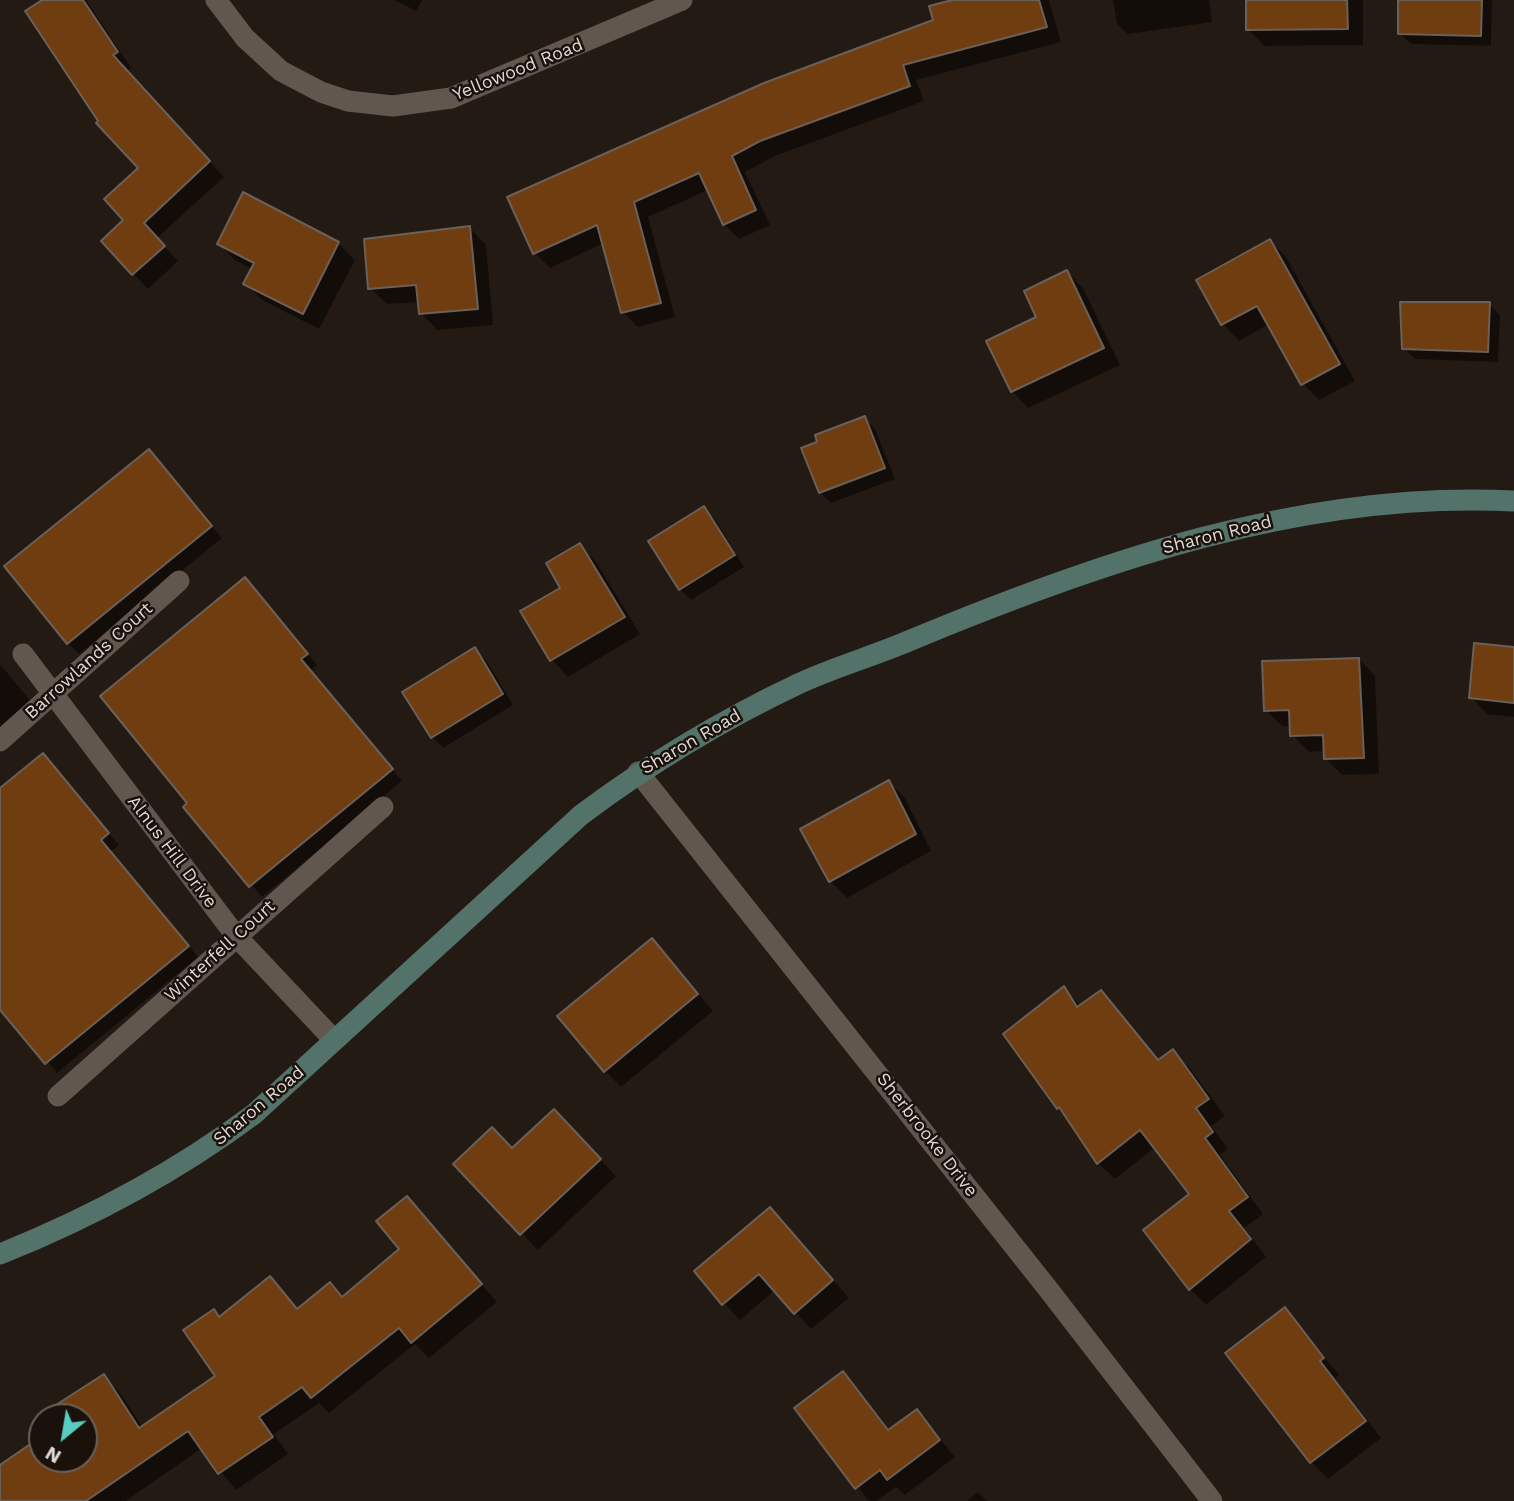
<!DOCTYPE html>
<html>
<head>
<meta charset="utf-8">
<style>
  body { margin:0 }
  #map { position:relative; width:1514px; height:1501px; overflow:hidden; background:#241a14; font-family:"Work Sans",sans-serif }
  canvas { display:block }
  .north { position:absolute; left:28px; top:1403px; width:70px; height:70px; box-sizing:border-box; background:#1a110b; border:2px solid #69615b; border-radius:50%; rotate:210deg; font-size:19px; font-weight:700; line-height:28px; text-align:center; color:#dfd9d4 }
  .north::after { content:''; display:block; margin:auto; width:24px; height:32px; background:#57cec1; clip-path:polygon(50% 0,100% 100%,50% 72%,0 100%) }
</style>
</head>
<body>
<div id="map">
<canvas width="1514" height="1501"></canvas>
<div class="north">N</div>
</div>
<script>
const g = document.querySelector('canvas').getContext('2d');
g.lineJoin = 'round';
function fill(path, color) { g.fillStyle = color; g.fill(path, 'evenodd'); }
function stroke(path, color, width, dash) { g.strokeStyle = color; g.lineWidth = width; g.lineCap = dash ? 'butt' : 'round'; g.setLineDash(dash || []); g.stroke(path); }
function drawText(font, color, halo, rows, align = 'center') {
  g.font = font + ' "Work Sans",sans-serif'; g.lineWidth = 5; g.setLineDash([]); g.textBaseline = 'middle'; g.strokeStyle = halo; g.fillStyle = color; for (const [text, x, y, turn = 0] of rows) {
    g.save(); g.translate(x, y); g.rotate((+turn || 0) * Math.PI / 180); g.textAlign = isNaN(turn) ? turn : align; if (halo) g.strokeText(text, 0, 0); g.fillText(text, 0, 0); g.restore();
  }
}
const shadow = new Path2D(`
  M 45,0 L 86,0 L 131,68 L 127,71 L 224,177 L 157,238 L 178,261 L 148,289 L 103,241 L 125,220 L 140,168 L 100,121 Z
  M 395,0 L 422,0 L 416,11 Z
  M 959,0 L 1049,0 L 1061,42 L 916,80 L 924,101 L 775,156 L 745,172 L 770,225 L 739,239 L 724,224 L 708,190 L 648,217 L 675,317 L 638,327 L 623,312 L 604,243 L 550,268 L 535,253 L 935,21 Z
  M 1113,0 L 1209,0 L 1212,22 L 1128,34 L 1117,24 Z
  M 1248,0 L 1363,0 L 1363,45 L 1264,46 L 1248,29 Z
  M 1400,0 L 1492,0 L 1491,46 L 1411,44 L 1400,33 Z
  M 244,195 L 338,243 L 355,260 L 319,329 L 262,300 L 245,283 L 252,269 L 235,260 L 219,244 Z
  M 470,228 L 486,245 L 493,325 L 437,330 L 421,313 L 420,302 L 387,304 L 370,288 Z
  M 1270,241 L 1286,257 L 1355,381 L 1319,400 L 1303,384 L 1269,324 L 1239,341 L 1223,324 L 1198,280 Z
  M 1067,272 L 1083,288 L 1120,365 L 1028,408 L 1012,391 L 1038,318 Z
  M 1489,304 L 1500,315 L 1498,362 L 1415,359 L 1404,348 Z
  M 864,418 L 875,429 L 895,479 L 831,503 L 820,492 L 820,443 Z
  M 149,451 L 222,538 L 79,654 L 68,643 Z
  M 704,509 L 715,519 L 744,567 L 691,600 L 680,589 Z
  M 580,545 L 596,562 L 640,634 L 568,677 L 552,660 L 523,612 L 563,588 Z
  M 256,590 L 317,665 L 310,671 L 402,781 L 262,897 L 185,807 L 190,804 Z
  M 1514,649 L 1514,717 L 1487,714 L 1471,697 Z
  M 475,650 L 486,660 L 513,705 L 443,748 L 432,737 Z
  M 1359,659 L 1375,676 L 1379,774 L 1342,775 L 1326,759 L 1325,751 L 1309,752 L 1292,735 L 1292,726 L 1282,726 L 1266,710 Z
  M 0,664 L 33,704 L 0,731 Z
  M 43,755 L 119,845 L 110,852 L 198,957 L 57,1073 L 0,1007 L 0,790 Z
  M 889,782 L 905,798 L 931,851 L 847,898 L 830,881 L 803,830 Z
  M 652,940 L 713,1011 L 621,1087 L 605,1071 Z
  M 1063,989 L 1081,1006 L 1100,992 L 1160,1061 L 1172,1051 L 1189,1067 L 1225,1116 L 1211,1126 L 1228,1149 L 1220,1155 L 1263,1214 L 1244,1228 L 1266,1257 L 1206,1305 L 1190,1289 L 1192,1195 L 1155,1147 L 1115,1179 L 1098,1163 L 1058,1108 Z
  M 570,1128 L 616,1176 L 538,1250 L 456,1164 L 513,1150 Z
  M 407,1198 L 497,1302 L 429,1358 L 415,1344 L 329,1413 L 319,1403 L 274,1434 L 288,1454 L 236,1490 L 202,1448 L 126,1501 L 0,1501 L 0,1467 L 42,1439 L 42,1459 L 84,1459 L 84,1417 L 46,1417 L 104,1377 L 120,1393 L 143,1428 L 217,1376 L 213,1311 L 220,1318 L 270,1278 L 299,1310 L 330,1285 L 343,1298 L 402,1249 Z
  M 770,1209 L 849,1298 L 811,1329 L 775,1290 L 740,1320 L 724,1303 Z
  M 1285,1310 L 1339,1375 L 1335,1378 L 1381,1438 L 1328,1479 L 1311,1462 L 1227,1354 Z
  M 843,1373 L 890,1431 L 917,1411 L 955,1457 L 905,1495 L 896,1487 L 877,1501 L 869,1501 L 796,1408 Z
  M 978,1492 L 987,1501 L 967,1501 Z`);
const building = new Path2D(`
  M 42,0 L 83,0 L 118,52 L 113,55 L 210,161 L 144,223 L 165,246 L 132,275 L 101,241 L 123,220 L 104,199 L 138,168 L 96,123 L 98,121 L 25,11 Z
  M 952,0 L 1039,0 L 1047,27 L 903,65 L 910,86 L 760,141 L 732,156 L 756,210 L 723,225 L 699,173 L 634,202 L 661,303 L 621,313 L 597,225 L 533,254 L 507,197 L 764,83 L 933,20 L 929,6 Z
  M 1246,0 L 1347,0 L 1348,29 L 1246,30 Z
  M 1398,0 L 1482,0 L 1481,36 L 1398,34 Z
  M 243,192 L 339,242 L 303,314 L 243,284 L 254,263 L 217,244 Z
  M 470,226 L 478,309 L 419,314 L 416,285 L 368,289 L 364,239 Z
  M 1270,239 L 1340,364 L 1301,385 L 1257,306 L 1221,325 L 1196,280 Z
  M 1067,270 L 1104,348 L 1011,392 L 986,341 L 1036,317 L 1024,291 Z
  M 1400,302 L 1490,302 L 1488,352 L 1402,349 Z
  M 865,416 L 885,468 L 819,493 L 801,448 L 817,442 L 815,435 Z
  M 149,449 L 212,526 L 67,644 L 4,566 Z
  M 704,506 L 735,555 L 679,590 L 648,541 Z
  M 580,543 L 625,617 L 550,661 L 520,611 L 560,588 L 546,563 Z
  M 245,577 L 308,654 L 301,659 L 393,769 L 249,887 L 183,807 L 187,803 L 100,696 Z
  M 1474,643 L 1514,647 L 1514,703 L 1469,698 Z
  M 475,647 L 503,694 L 431,738 L 402,692 Z
  M 1359,658 L 1364,758 L 1324,759 L 1323,735 L 1290,736 L 1289,710 L 1264,711 L 1262,661 Z
  M 43,753 L 109,833 L 101,840 L 189,946 L 45,1064 L 0,1010 L 0,788 Z
  M 889,780 L 916,834 L 829,882 L 800,829 Z
  M 652,938 L 698,994 L 604,1072 L 557,1016 Z
  M 1064,986 L 1077,1007 L 1101,990 L 1158,1060 L 1173,1049 L 1209,1099 L 1196,1108 L 1213,1132 L 1205,1138 L 1248,1197 L 1229,1211 L 1251,1239 L 1189,1290 L 1143,1230 L 1189,1194 L 1140,1130 L 1097,1164 L 1059,1107 L 1057,1109 L 1003,1034 Z
  M 554,1109 L 601,1159 L 520,1235 L 453,1164 L 492,1127 L 512,1148 Z
  M 407,1196 L 482,1284 L 411,1343 L 399,1328 L 311,1398 L 302,1387 L 259,1417 L 273,1437 L 218,1474 L 188,1431 L 86,1501 L 0,1501 L 0,1465 L 42,1436 L 42,1459 L 84,1459 L 84,1417 L 43,1417 L 42,1414 L 104,1374 L 139,1428 L 215,1376 L 183,1330 L 214,1309 L 219,1317 L 270,1276 L 297,1309 L 330,1282 L 342,1297 L 399,1249 L 376,1221 Z
  M 770,1207 L 833,1280 L 794,1314 L 759,1274 L 722,1305 L 694,1271 Z
  M 1285,1307 L 1324,1358 L 1320,1361 L 1366,1421 L 1310,1463 L 1225,1353 Z
  M 843,1371 L 888,1430 L 917,1409 L 940,1440 L 887,1480 L 880,1470 L 855,1489 L 794,1408 Z`);
const street = new Path2D(`
  M 216,0 L 245,38 L 281,71 L 321,92 L 348,101 L 393,106 L 451,98 L 682,0
  M 23,654 L 236,936 L 334,1040
  M 0,741 L 179,581
  M 638,772 L 1048,1289 L 1212,1501
  M 58,1096 L 383,807`);
const secondary = new Path2D(`
  M 0,1254 C 90,1218 176,1172 254,1114 L 581,815 C 649,764 720,721 798,684 C 834,667 874,656 911,640 C 1101,561 1306,490 1514,501`);
const streetNames = [
  ["Yellowood Road",518,70,-22],
  ["Sharon Road",1217,535,-14],
  ["Barrowlands Court",89,661,-42],
  ["Sharon Road",691,742,-30],
  ["Alnus Hill Drive",172,852,53],
  ["Winterfell Court",220,951,-42],
  ["Sharon Road",259,1106,-40],
  ["Sherbrooke Drive",927,1135,52]
];
fill(shadow, '#0007');
fill(building, '#703d10');
stroke(building, '#6b6058', 2);
stroke(street, '#62574f', 21);
stroke(secondary, '#537269', 21);
drawText('18px', '#dfd9d4', '#1a110b', streetNames);
</script>
</body>
</html>
